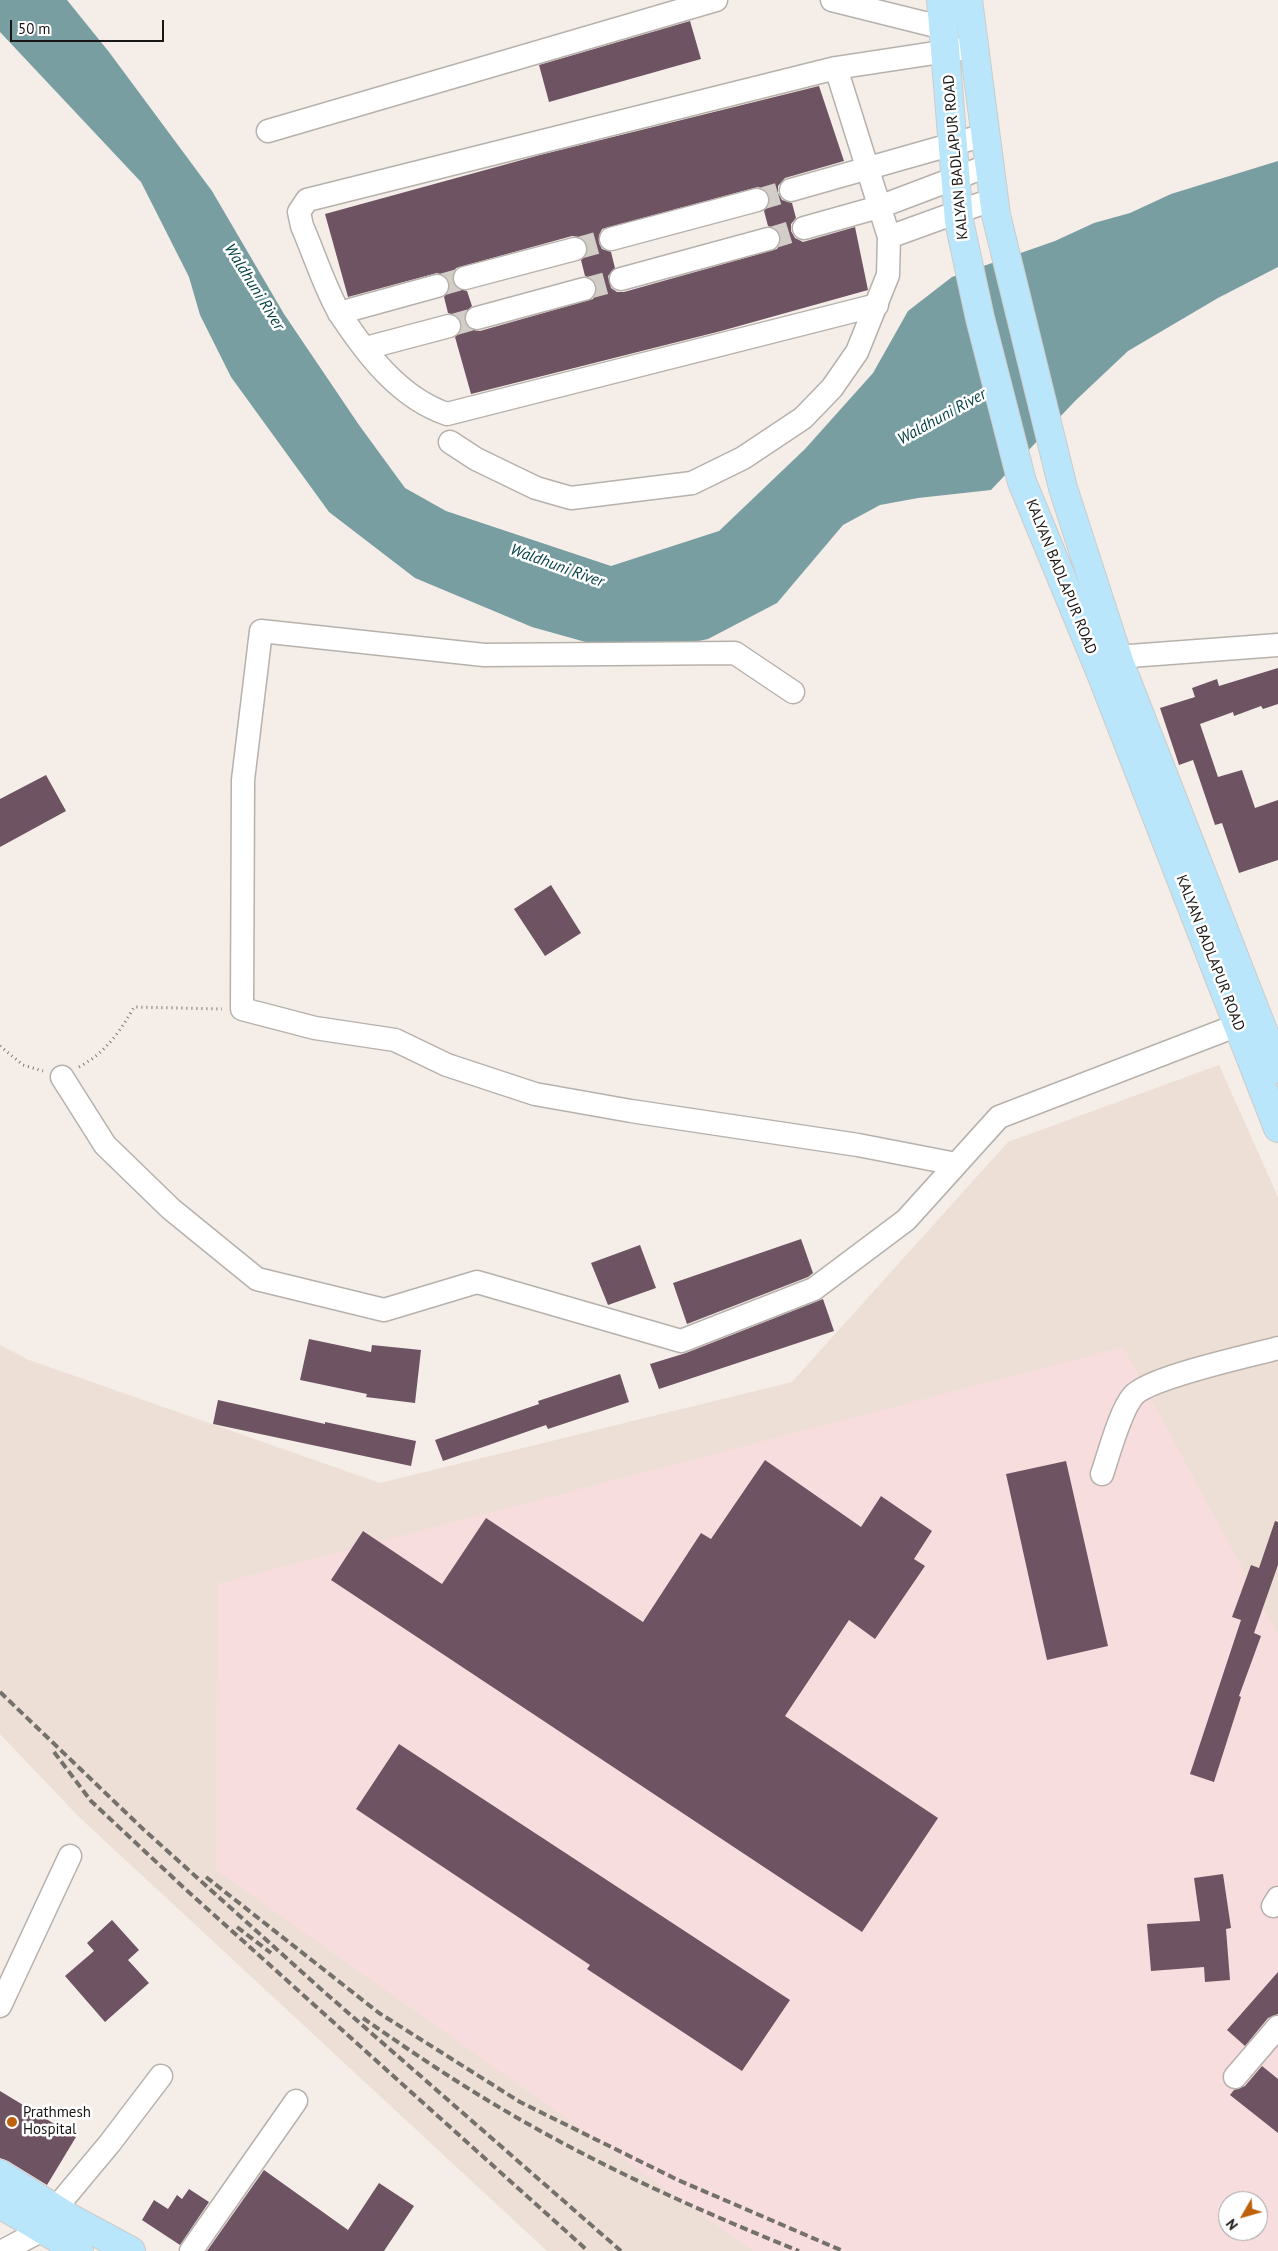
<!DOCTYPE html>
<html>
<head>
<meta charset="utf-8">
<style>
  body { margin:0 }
  #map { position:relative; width:1278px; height:2251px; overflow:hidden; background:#f4ede8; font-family:"PT Sans",sans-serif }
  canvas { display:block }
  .north { position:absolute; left:1218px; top:2191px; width:50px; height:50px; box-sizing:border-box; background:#fff; border:1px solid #a3a2a1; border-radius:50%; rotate:232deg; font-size:14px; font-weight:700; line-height:20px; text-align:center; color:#191715 }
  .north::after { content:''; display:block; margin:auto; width:18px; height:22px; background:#bd610b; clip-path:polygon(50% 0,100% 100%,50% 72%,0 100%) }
  .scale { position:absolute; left:10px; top:20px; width:154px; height:22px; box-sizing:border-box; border:2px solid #191715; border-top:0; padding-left:6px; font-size:15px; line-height:18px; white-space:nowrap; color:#191715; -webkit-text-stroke:4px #fff; paint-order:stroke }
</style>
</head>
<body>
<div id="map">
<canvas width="1278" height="2251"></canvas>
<div class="north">N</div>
<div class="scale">50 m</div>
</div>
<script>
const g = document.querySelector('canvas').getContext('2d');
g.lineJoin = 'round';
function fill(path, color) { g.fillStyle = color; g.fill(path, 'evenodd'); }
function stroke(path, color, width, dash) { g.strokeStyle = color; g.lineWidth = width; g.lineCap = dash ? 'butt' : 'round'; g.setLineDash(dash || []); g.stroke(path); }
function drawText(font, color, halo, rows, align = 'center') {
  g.font = font + ' "PT Sans",sans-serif'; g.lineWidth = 5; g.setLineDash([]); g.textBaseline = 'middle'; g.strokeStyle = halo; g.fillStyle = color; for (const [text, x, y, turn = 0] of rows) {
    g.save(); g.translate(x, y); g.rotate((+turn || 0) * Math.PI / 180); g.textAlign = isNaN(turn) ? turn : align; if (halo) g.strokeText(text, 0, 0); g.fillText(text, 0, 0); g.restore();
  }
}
const built = new Path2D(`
  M 1219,1065 L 1278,1197 L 1278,2251 L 547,2251 L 78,1816 L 0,1734 L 0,1345 L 29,1360 L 380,1483 L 792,1382 L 1008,1142 ZM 1228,2201 L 1258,2201 L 1258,2231 L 1228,2231 Z`);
const industrial = new Path2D(`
  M 1123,1347 L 1278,1634 L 1278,2251 L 753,2251 L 216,1870 L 217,1584 ZM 1228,2201 L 1258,2201 L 1258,2231 L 1228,2231 Z`);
const water = new Path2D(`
  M 0,0 L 67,0 L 109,52 L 212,191 L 284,314 L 359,425 L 405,488 L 446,511 L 611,566 L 719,531 L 805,449 L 873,373 L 908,311 L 952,277 L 1055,241 L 1094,223 L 1130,213 L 1171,194 L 1278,161 L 1278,267 L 1218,298 L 1128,351 L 1075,401 L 991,490 L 918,498 L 880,505 L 843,525 L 777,603 L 708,639 L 632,655 L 532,627 L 415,578 L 329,512 L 231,377 L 200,315 L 189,277 L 141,182 L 0,32 Z`);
const building = new Path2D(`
  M 690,21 L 701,59 L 549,102 L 539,65 Z
  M 819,86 L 844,161 L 785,178 L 778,186 L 778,193 L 782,200 L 792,203 L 796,218 L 791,224 L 791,231 L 795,238 L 803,242 L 855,227 L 868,290 L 721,331 L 471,394 L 455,337 L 461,330 L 462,322 L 458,316 L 448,313 L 444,297 L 450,289 L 449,282 L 446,276 L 437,273 L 348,297 L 325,214 L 540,155 ZM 758,187 L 766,190 L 769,196 L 769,204 L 764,211 L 768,226 L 777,229 L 780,235 L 781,242 L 777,249 L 624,292 L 617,292 L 611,288 L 608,276 L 615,268 L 611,252 L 602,249 L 599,243 L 599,235 L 602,229 ZM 572,236 L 579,237 L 588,245 L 587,253 L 581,260 L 585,276 L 593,279 L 596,285 L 597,292 L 593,299 L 480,331 L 473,330 L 467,327 L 464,315 L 472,306 L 467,291 L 456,288 L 452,282 L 453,274 L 456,268 Z
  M 1278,668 L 1278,704 L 1263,709 L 1261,706 L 1234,716 L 1233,712 L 1200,724 L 1218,777 L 1242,770 L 1255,808 L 1278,800 L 1278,860 L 1239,873 L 1222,823 L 1215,825 L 1193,760 L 1179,765 L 1160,708 L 1195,697 L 1192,688 L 1217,679 L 1219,686 Z
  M 46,775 L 66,811 L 0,847 L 0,799 Z
  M 551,885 L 581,933 L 545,956 L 514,909 Z
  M 801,1239 L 813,1273 L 808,1277 L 687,1324 L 673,1283 Z
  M 640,1245 L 656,1288 L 608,1305 L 591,1263 Z
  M 823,1299 L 834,1331 L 659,1389 L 650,1364 L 686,1353 Z
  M 309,1339 L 371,1352 L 372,1345 L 421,1350 L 415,1403 L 366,1397 L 367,1394 L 300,1380 Z
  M 620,1374 L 629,1402 L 548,1429 L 546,1425 L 443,1461 L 435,1440 L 539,1404 L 538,1401 Z
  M 218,1400 L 325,1424 L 325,1422 L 416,1441 L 411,1466 L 213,1424 Z
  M 765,1460 L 861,1527 L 881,1496 L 932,1531 L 914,1559 L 925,1566 L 875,1639 L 849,1620 L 785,1716 L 938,1818 L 862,1932 L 331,1580 L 363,1531 L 442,1584 L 486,1518 L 643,1622 L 701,1533 L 711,1539 Z
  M 1066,1461 L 1108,1646 L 1047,1660 L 1006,1474 Z
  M 1275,1521 L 1278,1522 L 1278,1565 L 1254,1633 L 1261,1636 L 1239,1696 L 1241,1697 L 1214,1782 L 1190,1774 L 1241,1620 L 1232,1617 L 1251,1565 L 1259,1568 Z
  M 399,1744 L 790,2000 L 742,2071 L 587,1969 L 590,1965 L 356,1809 Z
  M 1223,1874 L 1231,1928 L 1226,1929 L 1230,1980 L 1205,1982 L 1204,1967 L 1151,1971 L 1147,1924 L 1200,1921 L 1194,1878 Z
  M 112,1920 L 139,1950 L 128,1960 L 149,1983 L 105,2022 L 65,1976 L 94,1951 L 87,1943 Z
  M 1278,1972 L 1278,2014 L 1268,2018 L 1245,2046 L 1227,2030 Z
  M 1262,2066 L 1278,2079 L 1278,2133 L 1230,2095 L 1234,2090 L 1245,2086 Z
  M 0,2091 L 76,2137 L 47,2185 L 8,2161 L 0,2158 Z
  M 264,2170 L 348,2230 L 379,2183 L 414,2206 L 384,2251 L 207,2251 Z
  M 189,2189 L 209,2202 L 180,2245 L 142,2220 L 154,2200 L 168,2209 L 177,2195 L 182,2199 Z`);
const minorTunnel = new Path2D(`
  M 757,200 L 791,190
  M 768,239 L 804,228
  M 575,249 L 611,239
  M 437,286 L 465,278
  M 584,289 L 621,279
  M 449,326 L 477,318`);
const path = new Path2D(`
  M 0,1046 L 23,1065 L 43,1071
  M 79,1067 C 105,1053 120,1032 134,1007 L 222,1009`);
const minor = new Path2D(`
  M 832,0 L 944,28
  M 268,131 L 716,0
  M 791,190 L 985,135
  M 804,228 L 879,207 L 990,165
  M 889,237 L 994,199
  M 611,239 L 757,200
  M 465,278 L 575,249
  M 621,279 L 768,239
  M 877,305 L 447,414 C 400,398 367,355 340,314 C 326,291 313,251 302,226 L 299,212 L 307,200 L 836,68 L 974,47
  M 339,313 L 437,286
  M 477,318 L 584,289
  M 366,348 L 449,326
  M 450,442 L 476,459 L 536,488 L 571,498 L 692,483 L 743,458 L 803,418 L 832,388 L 857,352 L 888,275 L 889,237 L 836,68
  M 1103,658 L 1278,645
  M 793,692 L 735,653 L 484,655 L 261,631 L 243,780 L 242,1009 L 315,1028 L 395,1040 L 447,1065 L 535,1094 L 631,1111 L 858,1145 L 956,1164
  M 62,1077 L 105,1145 L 171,1209 L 257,1279 L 384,1310 L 477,1282 L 681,1341 L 814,1289 L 906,1220 L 999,1117 L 1238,1025
  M 1102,1474 C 1109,1454 1120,1411 1133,1396 C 1149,1377 1250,1356 1278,1348
  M 1273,1906 L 1278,1898
  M 0,2006 L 70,1856
  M 1235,2077 L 1278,2027
  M 55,2209 L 110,2143 L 161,2076
  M 3,2251 L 42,2230
  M 191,2251 L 296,2101`);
const major = new Path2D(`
  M 941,0 L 959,221 L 980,318 L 1022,482 L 1100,671 L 1278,1128
  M 968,0 L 996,215 L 1063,488 L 1120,664 L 1278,1069
  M 0,2174 L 70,2218 L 131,2251
  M 0,2204 L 79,2251`);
const rail = new Path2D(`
  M 0,1692 L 143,1829 L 322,1990 L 621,2251
  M 54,1752 L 91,1801 L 183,1887 L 588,2251
  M 206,1877 L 379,2013 L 520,2102 L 678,2180 L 843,2251
  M 237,1927 L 271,1953
  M 363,2018 C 410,2051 459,2084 509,2113 C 601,2167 700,2211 799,2251`);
const markers = [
  [12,2122,6,"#bd610b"]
];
const streetNames = [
  ["KALYAN BADLAPUR ROAD",956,157,-95],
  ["KALYAN BADLAPUR ROAD",1061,577,68],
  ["KALYAN BADLAPUR ROAD",1210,953,69]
];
const poiNames = [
  ["Prathmesh",23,2113],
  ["Hospital",23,2130]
];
const waterNames = [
  ["Waldhuni River",254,287,58],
  ["Waldhuni River",942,417,-29],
  ["Waldhuni River",557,566,20]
];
fill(built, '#eddfd6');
fill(industrial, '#f8ddde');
fill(water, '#789ea1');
fill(building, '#6e5362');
stroke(minorTunnel, '#d3cdc8', 22, [22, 11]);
stroke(minor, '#b7b1ac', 25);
stroke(major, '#ccc', 30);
stroke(path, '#7e7976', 3, [1, 4]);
stroke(minor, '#fff', 22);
stroke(major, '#b9e6fa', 28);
stroke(rail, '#74706c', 4, [8, 4]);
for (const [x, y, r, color] of markers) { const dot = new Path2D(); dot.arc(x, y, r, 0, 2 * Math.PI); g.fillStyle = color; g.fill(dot); stroke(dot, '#fff', 2); }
drawText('15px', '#191715', '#fff', streetNames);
drawText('15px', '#191715', '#fff', poiNames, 'left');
drawText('italic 16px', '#003e42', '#fff', waterNames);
</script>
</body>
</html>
